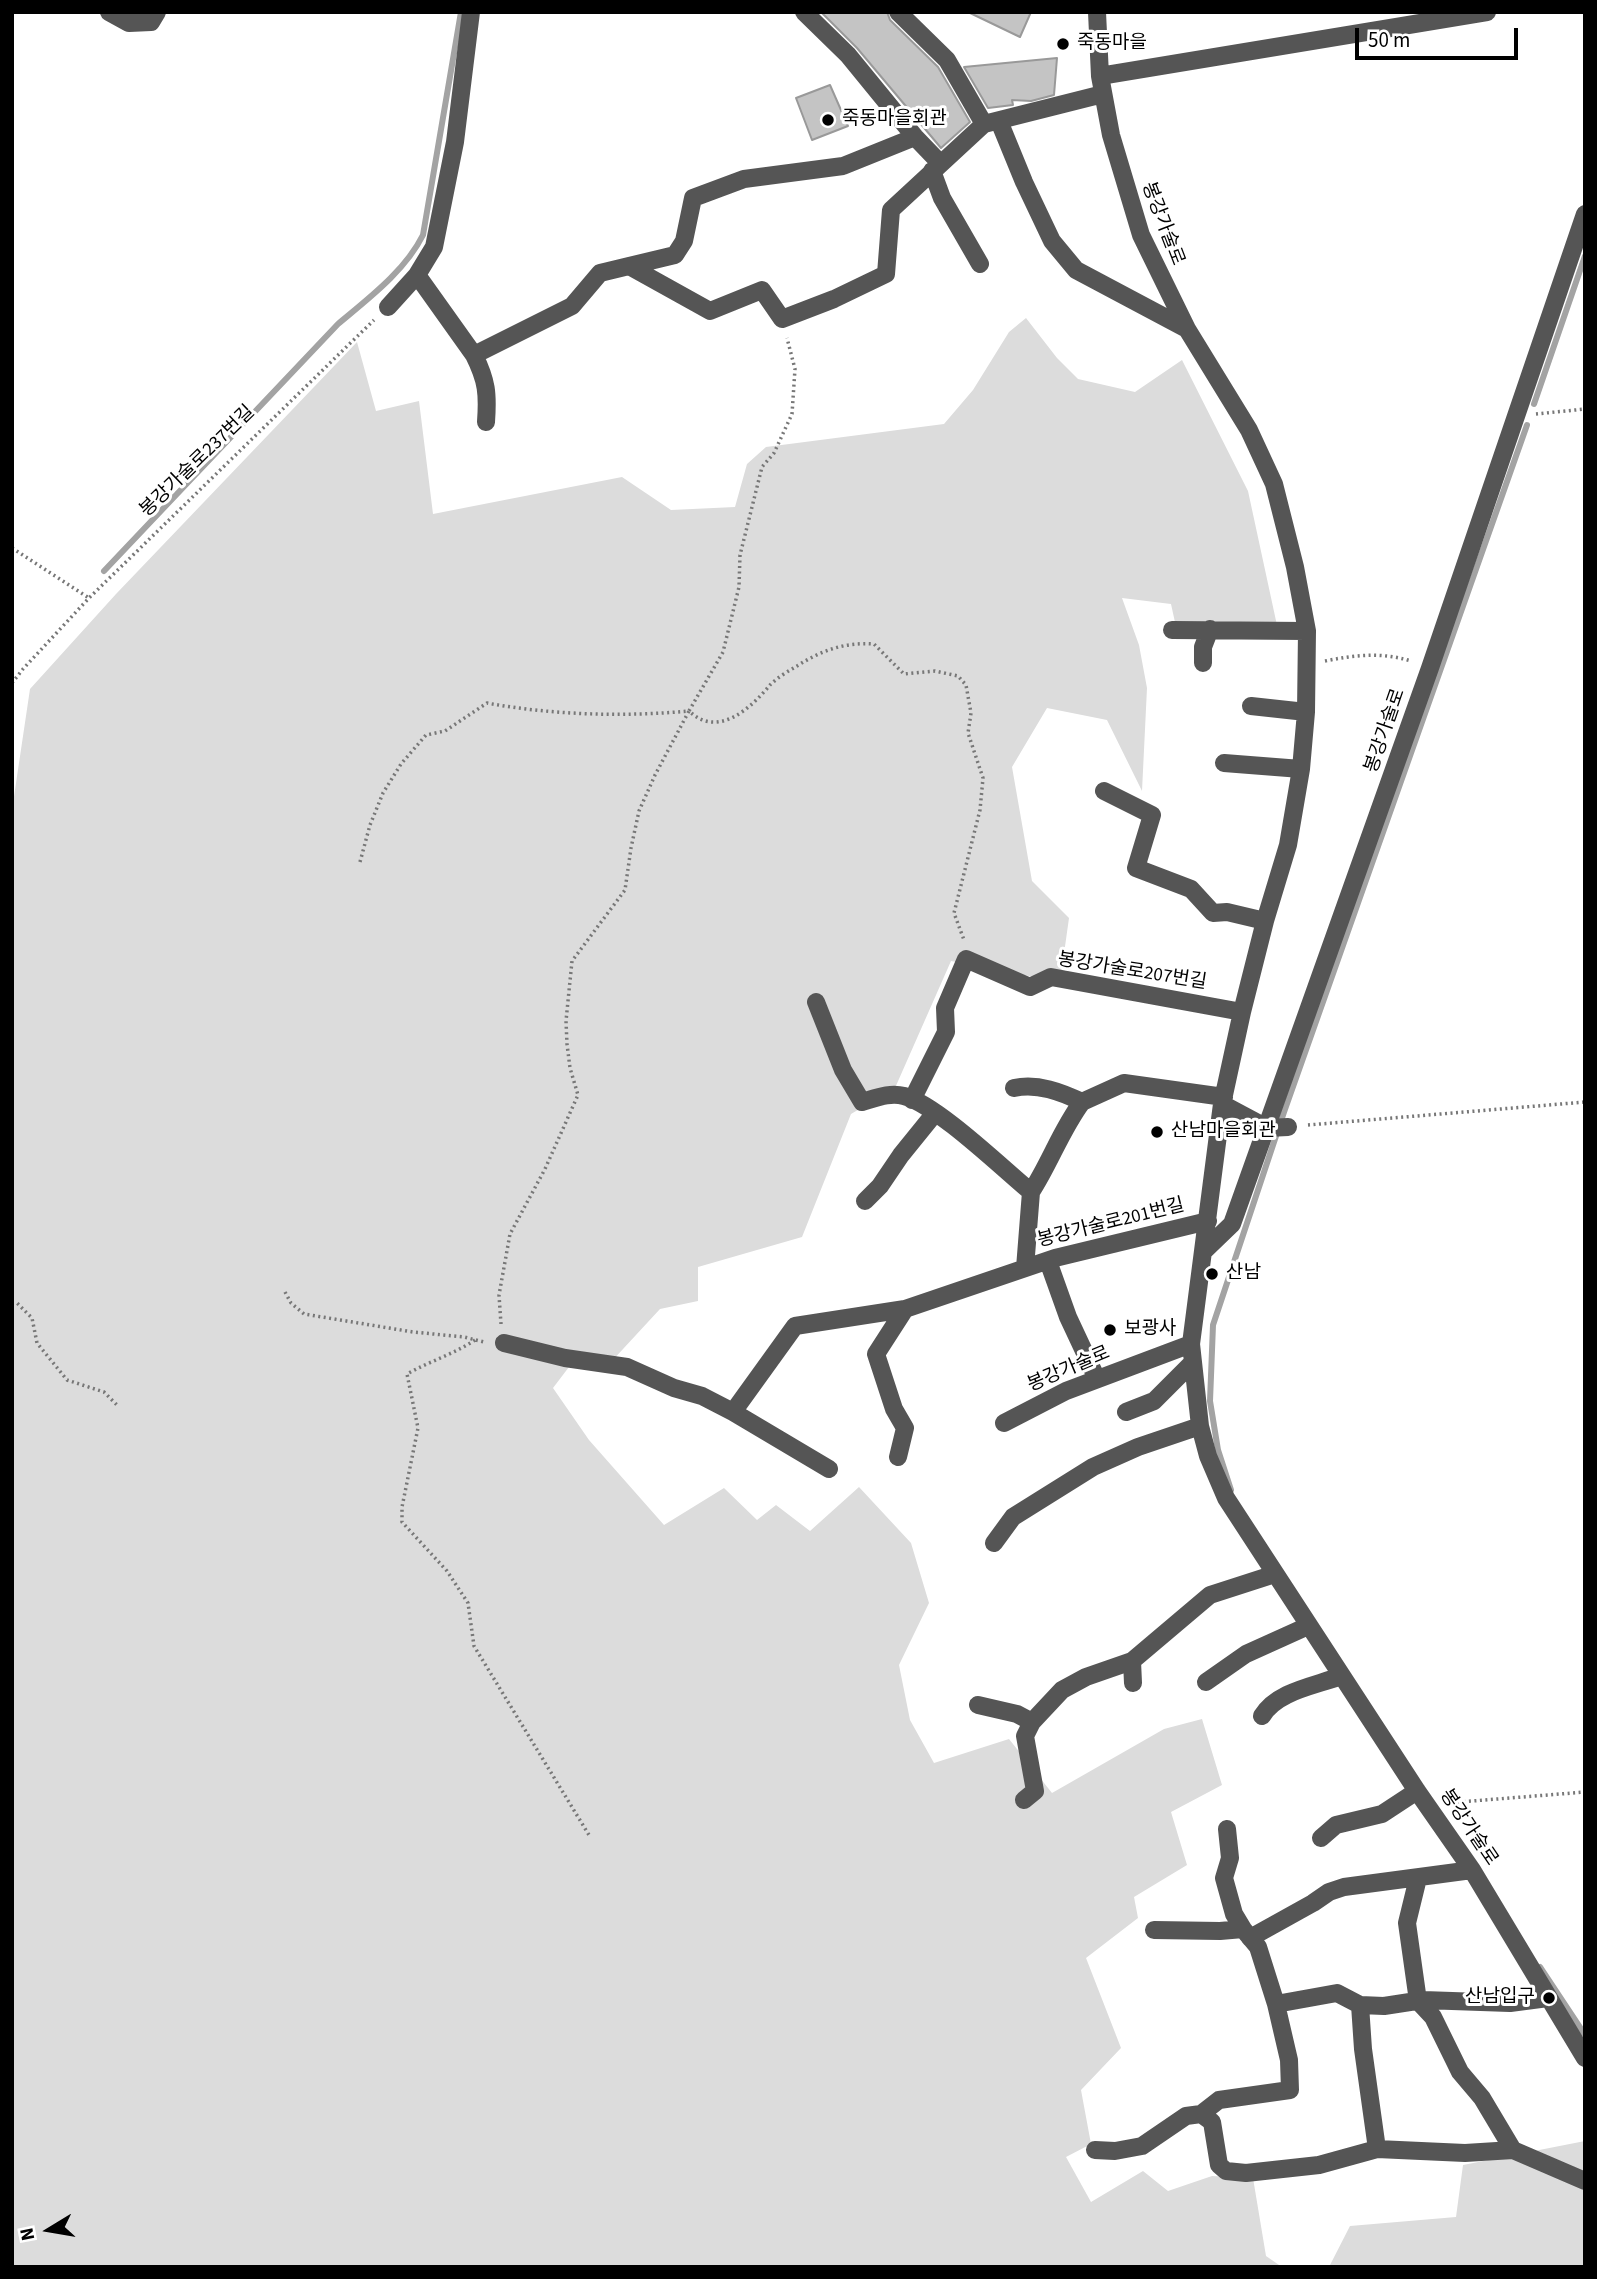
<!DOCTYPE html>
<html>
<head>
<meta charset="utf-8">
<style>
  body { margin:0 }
  #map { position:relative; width:1597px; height:2279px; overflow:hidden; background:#fff; font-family:"Source Sans 3",sans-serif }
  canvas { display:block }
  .frame { position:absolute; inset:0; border:14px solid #000; pointer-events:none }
  .north { position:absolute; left:14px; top:2195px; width:70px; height:70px; -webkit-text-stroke:5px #fff; paint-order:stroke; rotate:259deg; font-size:19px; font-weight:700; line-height:28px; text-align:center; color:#000 }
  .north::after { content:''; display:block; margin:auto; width:24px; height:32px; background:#000; clip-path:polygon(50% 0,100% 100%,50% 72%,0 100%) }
  .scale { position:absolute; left:1355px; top:28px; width:163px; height:32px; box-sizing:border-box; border:4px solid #000; border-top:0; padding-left:9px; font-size:21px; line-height:24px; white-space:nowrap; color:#000; -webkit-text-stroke:5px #fff; paint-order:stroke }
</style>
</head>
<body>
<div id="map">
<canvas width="1597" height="2279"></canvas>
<div class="frame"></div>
<div class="north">N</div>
<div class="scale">50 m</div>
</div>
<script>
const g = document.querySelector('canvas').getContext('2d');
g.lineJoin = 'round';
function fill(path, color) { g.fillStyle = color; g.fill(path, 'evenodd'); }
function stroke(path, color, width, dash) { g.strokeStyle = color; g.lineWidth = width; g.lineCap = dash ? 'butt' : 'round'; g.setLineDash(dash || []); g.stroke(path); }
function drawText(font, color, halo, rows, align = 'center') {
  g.font = font + ' "Source Sans 3","Noto Sans KR",sans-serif'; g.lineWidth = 6; g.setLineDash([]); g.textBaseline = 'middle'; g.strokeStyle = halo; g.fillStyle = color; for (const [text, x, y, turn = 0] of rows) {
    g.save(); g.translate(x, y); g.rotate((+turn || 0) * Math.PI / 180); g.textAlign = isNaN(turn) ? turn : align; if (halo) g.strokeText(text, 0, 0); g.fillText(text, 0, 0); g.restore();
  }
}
const green = new Path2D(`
  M 1026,318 L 1057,358 L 1078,379 L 1135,392 L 1182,360 L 1248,491 L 1278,630 L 1178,636 L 1171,604 L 1122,598 L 1139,645 L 1147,688 L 1142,791 L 1107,720 L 1047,708 L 1012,767 L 1032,881 L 1069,918 L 1060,982 L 951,961 L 895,1088 L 851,1114 L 802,1237 L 698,1267 L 698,1301 L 660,1309 L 611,1362 L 572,1363 L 553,1388 L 589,1440 L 664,1525 L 724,1488 L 757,1520 L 776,1505 L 810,1531 L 859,1487 L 911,1543 L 929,1603 L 899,1665 L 910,1720 L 934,1763 L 1009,1739 L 1052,1793 L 1164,1729 L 1202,1719 L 1222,1785 L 1171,1812 L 1187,1865 L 1134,1897 L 1138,1918 L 1086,1958 L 1121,2048 L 1081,2090 L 1091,2144 L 1066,2157 L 1091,2202 L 1143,2171 L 1168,2191 L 1212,2176 L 1253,2178 L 1266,2256 L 1282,2267 L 12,2267 L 12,810 L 30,689 L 116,594 L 357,342 L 376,411 L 419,401 L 433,514 L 622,477 L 671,510 L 735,507 L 747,464 L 766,447 L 944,424 L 973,390 L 1009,332 Z
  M 1585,2141 L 1585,2267 L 1329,2267 L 1350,2226 L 1456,2217 L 1463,2165 Z`);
const stream = new Path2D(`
  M 1534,404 L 1585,256
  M 104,571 L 338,324 C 369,298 405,271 423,235 L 461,12
  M 1231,1490 L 1218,1450 L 1210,1401 L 1213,1325 L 1284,1112 L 1527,425
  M 1540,1967 L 1585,2035`);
const building = new Path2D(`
  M 821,12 L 887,12 L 890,20 L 938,67 L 970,122 L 941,148 L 857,48 Z
  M 968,12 L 1031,12 L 1020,37 Z
  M 1057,58 L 1054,95 L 1031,101 L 1012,100 L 1013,105 L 988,108 L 964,67 Z
  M 830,85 L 848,126 L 812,140 L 796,98 Z`);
const path = new Path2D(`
  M 1536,414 L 1585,409
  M 12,548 L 89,598
  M 1325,661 C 1355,655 1382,652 1411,661
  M 12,683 L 23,669 L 89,598 L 374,320
  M 360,862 L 370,825 L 383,793 L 401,764 L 426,735 L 445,731 L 487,703 C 551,715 624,717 689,711 L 723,652 L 739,587 L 740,555 L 762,467 L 774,453 L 792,414 L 795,369 L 787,338
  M 1308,1125 L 1585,1102
  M 285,1292 L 291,1303 L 304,1314 L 413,1332 L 464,1337 L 484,1342
  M 12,1303 L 17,1303 L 32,1318 L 37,1343 L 67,1380 L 104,1392 L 118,1406
  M 501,1324 L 499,1295 L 510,1234 L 545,1169 L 578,1095 L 570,1068 L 567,1044 L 566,1021 L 572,961 L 625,890 L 631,848 L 639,811 L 655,775 L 689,711 C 718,739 751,708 770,685 C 777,678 788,671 797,666 C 822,650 845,642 874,644 L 904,674 L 935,671 L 958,676 L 966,685 L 971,713 L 968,733 L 983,778 L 980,810 L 954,913 L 964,940
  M 475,1340 C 454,1354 430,1361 407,1374 L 418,1428 L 402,1507 L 402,1522 L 447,1571 L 468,1603 L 474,1646 L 589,1835
  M 1447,1803 L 1585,1792`);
const minor = new Path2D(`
  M 109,12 L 129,23 L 151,22 L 157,12
  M 804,12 L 848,55 L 915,137 L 940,163
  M 898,12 L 947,60 L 984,124
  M 1097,12 L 1100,76 L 1111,135 L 1141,235 L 1187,329 L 1249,430 L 1274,484 L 1295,567 L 1307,631 L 1306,712 L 1301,769 L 1288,845 L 1265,921 L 1242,1012 L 1222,1104 L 1191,1344 L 1200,1426 L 1208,1456 L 1226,1498 L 1417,1791 L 1472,1870 L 1585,2058
  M 1100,76 L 1487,12
  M 999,121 L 1024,182 L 1052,241 L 1076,270 L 1187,329
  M 932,171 L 942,198 L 980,264
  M 629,266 L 675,255 L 684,241 L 693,198 L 744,179 L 843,166 L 915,137
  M 417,275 L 474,355 L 572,306 L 600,273 L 629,266 L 710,311 L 762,290 L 782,319 L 834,299 L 886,274 L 891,210 L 984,124 L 1103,94
  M 388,307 L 417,275 L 434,247 L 455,142 L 471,12
  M 474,355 C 487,381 488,394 486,422
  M 1172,630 L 1307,631
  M 1203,663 L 1203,647 L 1210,629
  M 1251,706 L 1306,712
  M 1224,763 L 1301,769
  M 1104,791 L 1152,815 L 1136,868 L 1191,889 L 1213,913 L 1227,912 L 1265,921
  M 816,1002 L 843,1070 L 862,1102 C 876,1098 890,1092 904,1096 C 937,1105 1002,1168 1031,1192 L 1025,1268
  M 1014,1088 C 1038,1083 1061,1092 1082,1102 L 1124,1083 L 1224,1097
  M 912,1100 L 946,1032 L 945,1008 L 966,959 L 1030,987 L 1051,977 L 1242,1012
  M 1222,1104 L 1267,1128 L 1288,1127
  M 1031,1192 C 1050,1163 1061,1130 1082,1102
  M 865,1201 L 880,1186 L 901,1155 L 935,1113
  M 1205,1250 L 1232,1224 L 1430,668 L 1585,214
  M 1048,1261 L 1068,1317 L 1097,1379
  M 504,1343 L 565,1358 L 627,1367 L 674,1388 L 702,1396 L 733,1412 L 795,1326 L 905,1309
  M 733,1412 L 829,1469
  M 1126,1412 L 1154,1401 L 1192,1363
  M 1004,1423 L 1066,1391 L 1191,1344
  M 898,1457 L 905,1428 L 894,1409 L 876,1354 L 905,1309 L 1055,1258 L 1208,1221
  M 994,1543 L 1013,1517 L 1093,1467 L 1138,1447 L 1200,1426
  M 1132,1661 L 1133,1683
  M 1206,1682 L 1246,1654 L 1308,1626
  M 978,1705 L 1017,1714 L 1032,1722
  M 1262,1716 C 1277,1691 1315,1686 1341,1676
  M 1024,1800 L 1035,1791 L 1025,1736 L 1032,1722 L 1062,1690 L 1086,1677 L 1132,1661 L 1210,1595 L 1275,1574
  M 1227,1829 L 1230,1858 L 1224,1878 L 1234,1914 L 1243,1929
  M 1321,1838 L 1336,1825 L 1382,1814 L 1417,1791
  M 1418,1878 L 1407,1923 L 1418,2001 L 1433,2017 L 1460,2072 L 1482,2098 L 1513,2150
  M 1250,1938 L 1313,1903 L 1329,1892 L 1344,1887 L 1472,1870
  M 1276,2004 L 1337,1993 L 1360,2005 L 1384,2006 L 1423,2000 L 1510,2003 L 1548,1998
  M 1360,2005 L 1363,2049 L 1377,2149
  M 1201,2114 L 1212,2122 L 1219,2165 L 1226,2171 L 1246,2173 L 1319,2165 L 1377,2149 L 1465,2153 L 1513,2150 L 1585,2181
  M 1095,2150 L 1115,2151 L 1142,2146 L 1186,2116 L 1201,2114 L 1219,2100 L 1290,2090 L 1289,2060 L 1276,2004 L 1258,1947 L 1243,1929 L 1220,1931 L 1154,1930`);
const markers = [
  [1063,44,7,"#000"],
  [828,120,7,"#000"],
  [1157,1132,7,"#000"],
  [1212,1274,7,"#000"],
  [1110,1330,7,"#000"],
  [1549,1998,7,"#000"]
];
const poiNames = [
  ["죽동마을",1077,44],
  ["죽동마을회관",842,120],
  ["산남마을회관",1171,1132],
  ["산남",1226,1274],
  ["보광사",1124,1330],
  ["산남입구",1535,1998,"right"]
];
const streetNames = [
  ["봉강가술로",1162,224,69],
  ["봉강가술로237번길",198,462,-44],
  ["봉강가술로",1386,731,-71],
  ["봉강가술로207번길",1132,972,9],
  ["봉강가술로201번길",1111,1224,-14],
  ["봉강가술로",1069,1370,-23],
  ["봉강가술로",1468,1828,56]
];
fill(green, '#dcdcdc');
stroke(stream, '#a3a3a3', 6);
fill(building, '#c4c4c4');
stroke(building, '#999', 2);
stroke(path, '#777', 3.5, [2, 3.5]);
stroke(minor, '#555', 18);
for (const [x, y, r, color] of markers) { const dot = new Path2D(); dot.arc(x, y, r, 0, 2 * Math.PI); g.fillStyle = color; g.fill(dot); stroke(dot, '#fff', 2.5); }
drawText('19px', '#000', '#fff', poiNames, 'left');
drawText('19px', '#000', '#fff', streetNames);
</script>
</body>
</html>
